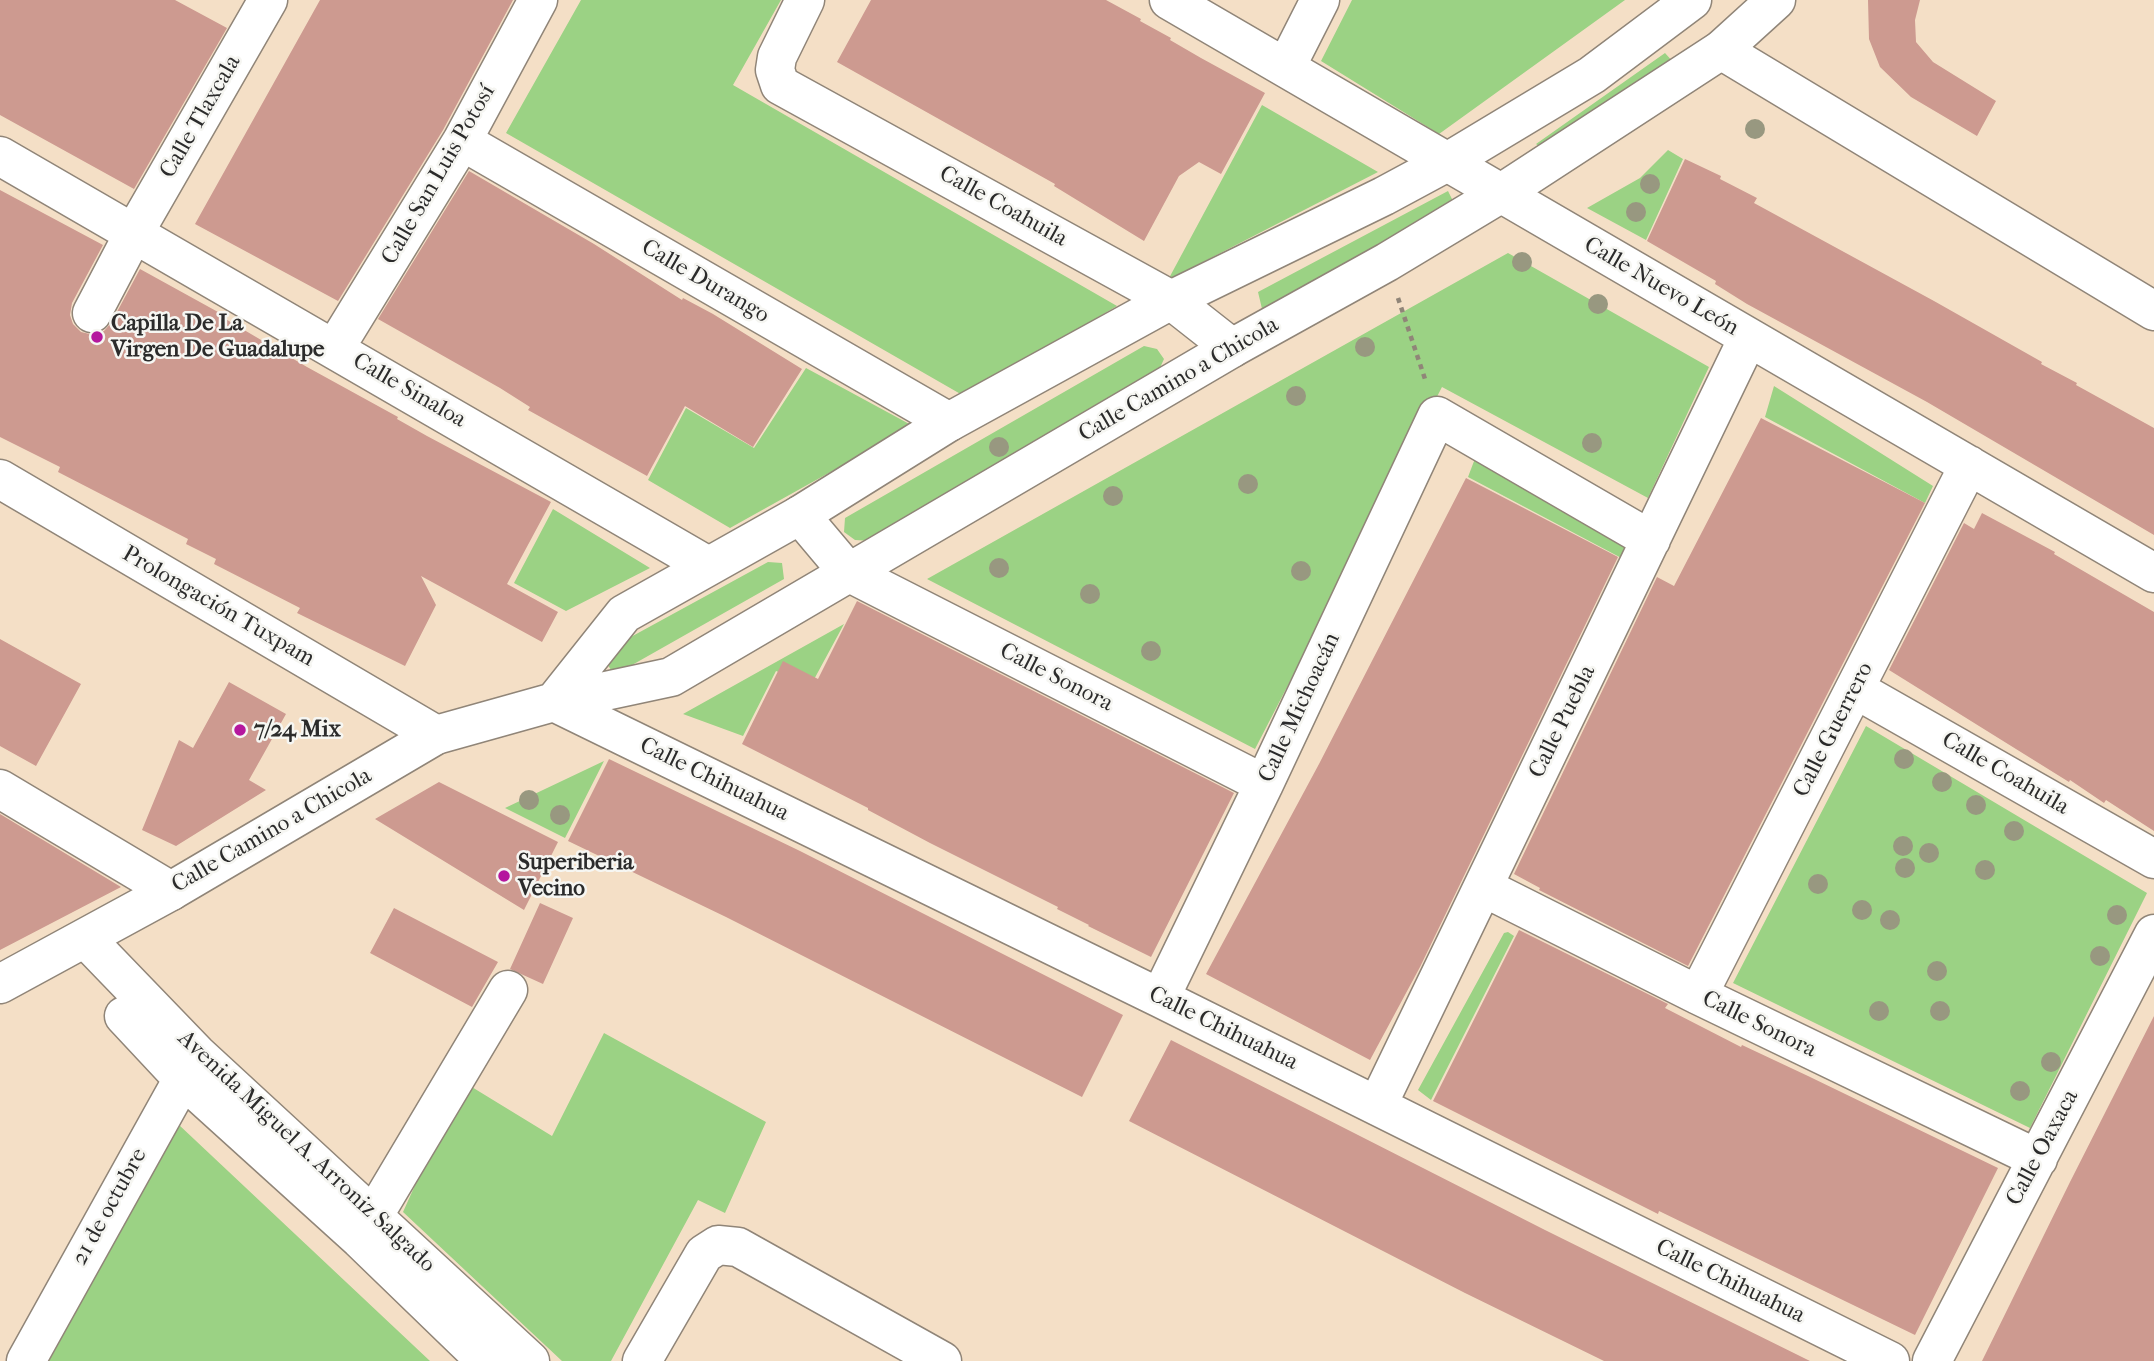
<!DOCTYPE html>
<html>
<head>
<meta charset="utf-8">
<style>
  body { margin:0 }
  canvas { display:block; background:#f4dfc6 }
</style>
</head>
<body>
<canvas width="2154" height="1361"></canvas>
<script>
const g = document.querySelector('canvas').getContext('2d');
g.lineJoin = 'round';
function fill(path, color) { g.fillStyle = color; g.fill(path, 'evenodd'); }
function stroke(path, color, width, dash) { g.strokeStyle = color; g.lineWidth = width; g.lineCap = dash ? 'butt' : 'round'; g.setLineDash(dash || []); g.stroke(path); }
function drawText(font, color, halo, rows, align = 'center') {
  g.font = font + ' "IM FELL French Canon",serif'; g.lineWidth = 5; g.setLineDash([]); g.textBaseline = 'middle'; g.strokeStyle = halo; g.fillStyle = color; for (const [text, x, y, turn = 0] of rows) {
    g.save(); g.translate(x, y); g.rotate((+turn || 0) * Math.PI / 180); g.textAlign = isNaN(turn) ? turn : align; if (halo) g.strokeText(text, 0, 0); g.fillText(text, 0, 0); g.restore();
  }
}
const green = new Path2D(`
  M 581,0 L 781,0 L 733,85 L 1117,306 L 964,396 L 506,133 Z
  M 1352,0 L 1625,0 L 1439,134 L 1321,61 Z
  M 1665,53 L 1674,63 L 1554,157 L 1536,144 Z
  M 1262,105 L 1378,172 L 1168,280 Z
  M 1668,150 L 1683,159 L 1646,240 L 1587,208 L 1640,178 Z
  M 1448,191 L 1454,203 L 1263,313 L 1258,292 Z
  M 1508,253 L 1709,367 L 1648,498 L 1442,387 L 1255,749 L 927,579 Z
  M 1144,346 L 1157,349 L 1164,359 L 1158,372 L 871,541 L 855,540 L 844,532 L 845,518 Z
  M 806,368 L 913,426 L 730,528 L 648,480 L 686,408 L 754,448 Z
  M 1774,386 L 1933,486 L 1925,503 L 1765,417 Z
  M 1479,448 L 1639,543 L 1629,562 L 1468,477 Z
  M 553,509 L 650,568 L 566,611 L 514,583 Z
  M 768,562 L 782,563 L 784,579 L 625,669 L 611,670 L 606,662 L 607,650 Z
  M 844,624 L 811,685 L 776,671 L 743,736 L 683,714 Z
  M 1866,726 L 2147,893 L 2030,1128 L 1733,983 Z
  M 604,761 L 565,838 L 505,808 Z
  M 1508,932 L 1514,936 L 1431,1100 L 1418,1090 L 1504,933 Z
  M 604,1033 L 766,1122 L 725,1213 L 698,1200 L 611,1361 L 562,1361 L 403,1212 L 462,1081 L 552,1136 Z
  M 178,1124 L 430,1361 L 49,1361 Z`);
const building = new Path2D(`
  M 0,0 L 175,0 L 227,28 L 134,189 L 0,115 Z
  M 320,0 L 513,0 L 443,130 L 338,301 L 195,224 Z
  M 871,0 L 1106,0 L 1141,19 L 1140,21 L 1171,38 L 1170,40 L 1201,58 L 1265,93 L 1221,174 L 1199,162 L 1179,176 L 1144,241 L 1054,186 L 1055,184 L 837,62 Z
  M 1868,0 L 1920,0 L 1915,20 L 1916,42 L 1933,62 L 1996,101 L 1977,136 L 1911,97 L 1880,67 L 1869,39 Z
  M 1685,159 L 1721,176 L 1720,179 L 1757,198 L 1754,203 L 1934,301 L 2042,362 L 2041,364 L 2077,383 L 2076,385 L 2154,428 L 2154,535 L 1927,402 L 1747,304 L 1715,284 L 1716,281 L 1647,241 Z
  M 469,171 L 594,244 L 682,300 L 683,298 L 713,314 L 802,369 L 753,447 L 685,406 L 647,476 L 528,410 L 530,407 L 500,388 L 378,319 Z
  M 0,190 L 103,245 L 72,303 L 70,315 L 73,324 L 81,332 L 94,335 L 104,331 L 111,323 L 140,269 L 218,312 L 217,314 L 307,367 L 398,417 L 397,419 L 427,436 L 551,502 L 507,584 L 558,612 L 542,642 L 421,576 L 436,605 L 405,666 L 297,613 L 300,608 L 214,564 L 216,559 L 186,544 L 188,539 L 58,472 L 60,467 L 0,437 Z
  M 1761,418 L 1925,503 L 1688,966 L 1539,890 L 1540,888 L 1514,874 L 1657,577 L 1674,586 Z
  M 1466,478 L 1618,557 L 1420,967 L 1370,1060 L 1206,974 L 1319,764 Z
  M 1982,513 L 2055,552 L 2054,554 L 2154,612 L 2154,831 L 2106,800 L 2104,803 L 2070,780 L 2069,782 L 1889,670 L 1964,523 L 1974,529 Z
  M 857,601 L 1234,793 L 1151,957 L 1088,926 L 1089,925 L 1057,909 L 1058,907 L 930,843 L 868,810 L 868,808 L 742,744 L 783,661 L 818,679 Z
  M 0,639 L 81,684 L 36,766 L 0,746 Z
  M 229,682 L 286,714 L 249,780 L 266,790 L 176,846 L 142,830 L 179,740 L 193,748 Z
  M 609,759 L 800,851 L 1123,1015 L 1082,1097 L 726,917 L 568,841 Z
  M 439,782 L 558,842 L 524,910 L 375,819 Z
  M 0,814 L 121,887 L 0,950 Z
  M 540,903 L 573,918 L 543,984 L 510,969 Z
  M 394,908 L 498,962 L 472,1007 L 370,953 Z
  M 1519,930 L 1668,1004 L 1665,1008 L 1741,1047 L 1742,1045 L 1808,1076 L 1998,1168 L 1915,1335 L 1659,1211 L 1658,1214 L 1433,1101 Z
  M 2154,1016 L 2154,1361 L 1982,1361 L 2070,1182 Z
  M 1171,1040 L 1545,1230 L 1810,1361 L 1604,1361 L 1465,1293 L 1129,1121 Z`);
const path = new Path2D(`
  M 1398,298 L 1426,382`);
const minor = new Path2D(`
  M 805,0 L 777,57 L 775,70 L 780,85 L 1171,300 L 1232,348
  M 1169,0 L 2154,573
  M 1721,50 L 2154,311
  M 1286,67 L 1320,0
  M 462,141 L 949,422
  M 0,156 L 708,566
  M 92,313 L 134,233 L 268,0
  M 335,348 L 462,141 L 538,0
  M 0,479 L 436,735
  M 800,515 L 848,572 L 1264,784
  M 1855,689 L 2154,859
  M 554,702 L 1160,998 L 1890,1361
  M 0,789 L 171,891
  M 1483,887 L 1698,995 L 2038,1159
  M 86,939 L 197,1054 L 530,1361
  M 1698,995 L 1969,465
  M 1160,998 L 1264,784 L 1437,416 L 1651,540
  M 124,1016 L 181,1077 L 360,1239 L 486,1361
  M 1377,1106 L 1748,338
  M 362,1235 L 508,990
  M 26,1361 L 195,1057
  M 642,1361 L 704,1254 L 718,1245 L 738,1247 L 942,1361
  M 1932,1361 L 2154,934`);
const tertiary = new Path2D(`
  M 554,702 L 624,614 L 800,515 L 949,422 L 1171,300 L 1384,196 L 1449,161 L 1592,75 L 1692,0
  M 0,984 L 171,891 L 436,735 L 554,702 L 671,677 L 1232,348 L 1387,262 L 1500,194 L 1721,50 L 1776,0`);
const trees = [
  [1755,129],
  [1650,184],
  [1636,212],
  [1522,262],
  [1598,304],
  [1365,347],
  [1296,396],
  [1592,443],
  [999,447],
  [1248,484],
  [1113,496],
  [999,568],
  [1301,571],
  [1090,594],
  [1151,651],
  [1904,759],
  [1942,782],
  [529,800],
  [1976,805],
  [560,815],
  [2014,831],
  [1903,846],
  [1929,853],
  [1905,868],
  [1985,870],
  [1818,884],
  [1862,910],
  [2117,915],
  [1890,920],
  [2100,956],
  [1937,971],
  [1879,1011],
  [1940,1011],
  [2051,1062],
  [2020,1091]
];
const markers = [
  [97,337,7,"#b5179e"],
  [240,730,7,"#b5179e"],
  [504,876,7,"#b5179e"]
];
const streetNames = [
  ["Calle Tlaxcala",201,117,-60],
  ["Calle San Luis Potosí",439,175,-60],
  ["Calle Coahuila",1003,207,29],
  ["Calle Durango",705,282,30],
  ["Calle Nuevo León",1661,287,30],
  ["Calle Camino a Chicola",1179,380,-30],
  ["Calle Sinaloa",409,391,30],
  ["Prolongación Tuxpam",218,607,30],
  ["Calle Sonora",1056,678,27],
  ["Calle Michoacán",1300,708,-65],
  ["Calle Puebla",1563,722,-64],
  ["Calle Guerrero",1834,730,-63],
  ["Calle Coahuila",2005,774,30],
  ["Calle Chihuahua",714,780,26],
  ["Calle Camino a Chicola",272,831,-30],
  ["Calle Sonora",1759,1025,26],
  ["Calle Chihuahua",1223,1029,26],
  ["Calle Oaxaca",2043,1148,-62],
  ["Avenida Miguel A. Arroniz Salgado",306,1152,43],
  ["21 de octubre",110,1207,-61],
  ["Calle Chihuahua",1730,1282,26]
];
const poiNames = [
  ["Capilla De La",111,324],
  ["Virgen De Guadalupe",111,350],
  ["7/24 Mix",254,730],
  ["Superiberia",518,863],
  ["Vecino",518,889]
];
fill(green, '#9bd284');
fill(building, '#cd9a90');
stroke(minor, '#908578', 41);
stroke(tertiary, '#908578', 41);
stroke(path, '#908578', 4.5, [5, 5]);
stroke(minor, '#fff', 38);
stroke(tertiary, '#fff', 38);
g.fillStyle = '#989880';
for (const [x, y] of trees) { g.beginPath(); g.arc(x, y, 10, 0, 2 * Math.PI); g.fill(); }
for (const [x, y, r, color] of markers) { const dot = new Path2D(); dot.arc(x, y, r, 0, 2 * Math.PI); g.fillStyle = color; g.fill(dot); stroke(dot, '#f6f6f2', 2.5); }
drawText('23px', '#2b2b2b', '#f6f6f2', streetNames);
drawText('bold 23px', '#2b2b2b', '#f6f6f2', poiNames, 'left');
</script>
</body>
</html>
